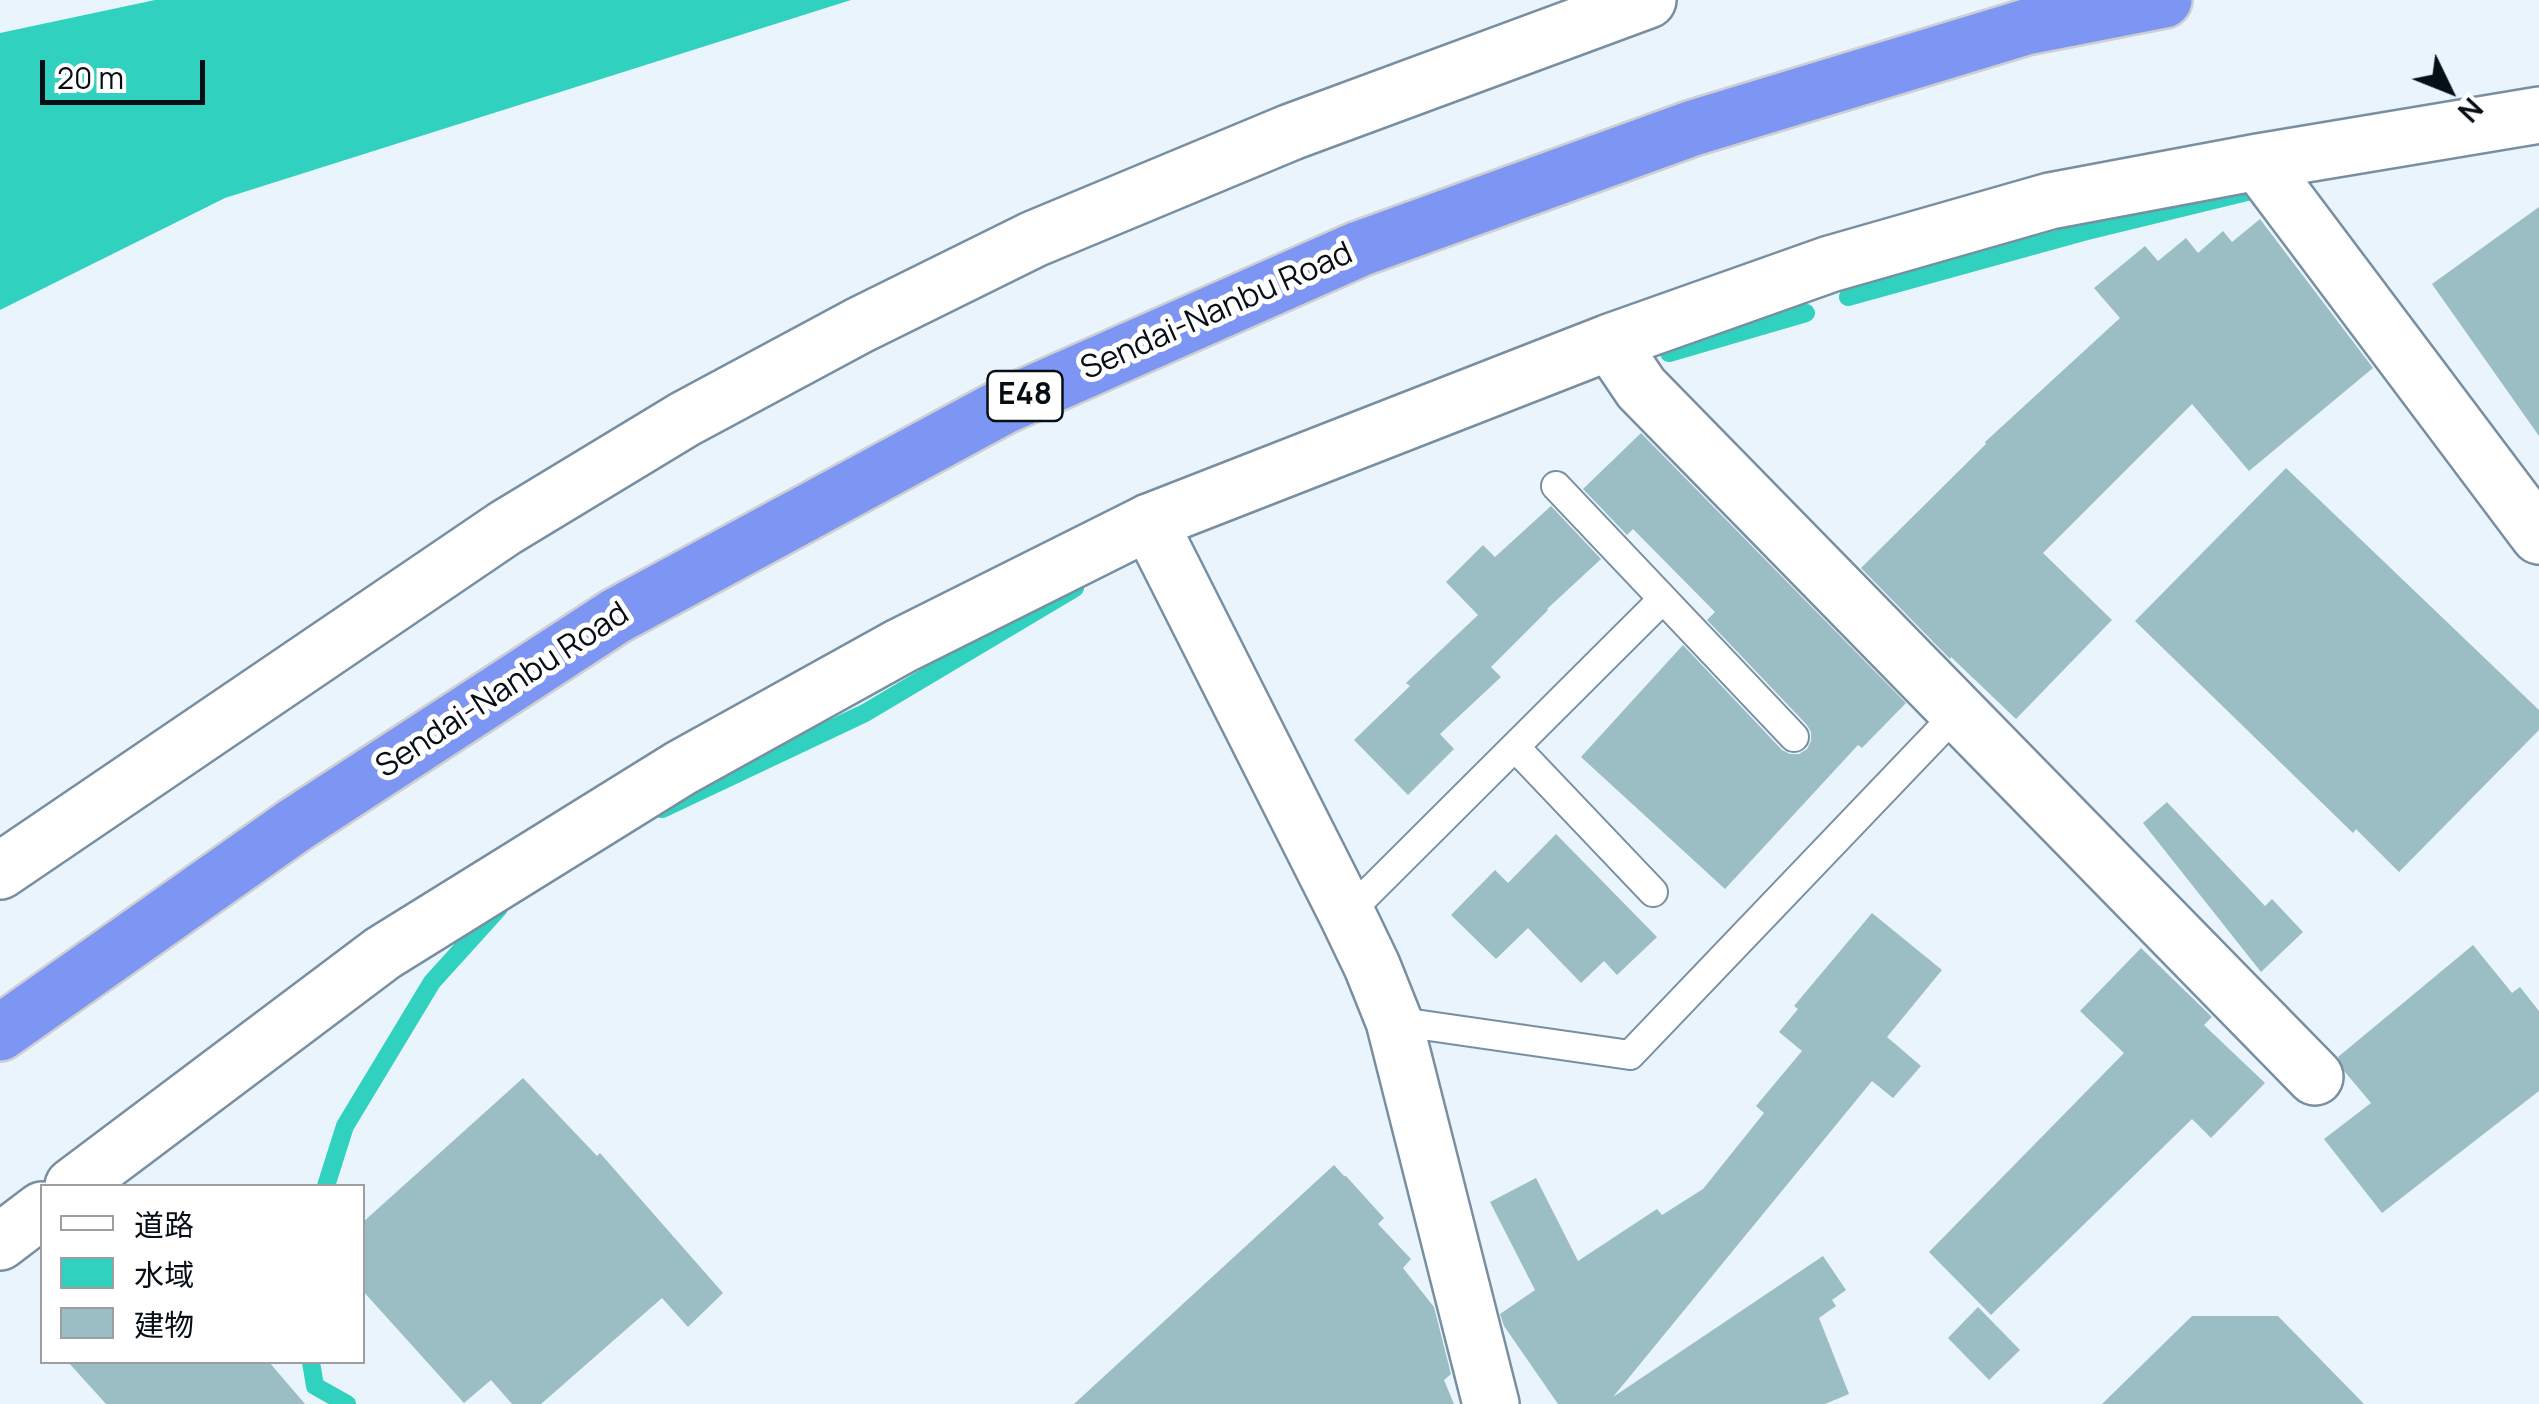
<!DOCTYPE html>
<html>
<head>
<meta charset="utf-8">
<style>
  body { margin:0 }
  #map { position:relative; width:2539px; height:1404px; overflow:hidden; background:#eaf4fc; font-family:Manrope,"Noto Sans JP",sans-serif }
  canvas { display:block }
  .legend { position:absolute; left:40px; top:1184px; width:325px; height:180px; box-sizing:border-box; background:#fff; border:2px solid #9c9fa2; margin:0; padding:12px 18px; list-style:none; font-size:30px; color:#070f16 }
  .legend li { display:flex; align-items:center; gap:20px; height:50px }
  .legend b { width:50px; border:2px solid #9c9fa2 }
  .north { position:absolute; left:2399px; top:40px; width:100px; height:100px; -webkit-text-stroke:8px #fff; paint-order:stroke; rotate:133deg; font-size:28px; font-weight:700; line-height:40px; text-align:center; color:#070f16 }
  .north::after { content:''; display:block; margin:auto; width:35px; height:45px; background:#070f16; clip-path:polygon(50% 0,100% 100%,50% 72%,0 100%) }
  .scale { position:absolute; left:40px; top:60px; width:165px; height:45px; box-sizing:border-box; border:5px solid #070f16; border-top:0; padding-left:12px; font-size:30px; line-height:35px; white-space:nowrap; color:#070f16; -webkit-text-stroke:8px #fff; paint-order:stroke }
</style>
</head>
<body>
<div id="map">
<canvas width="2539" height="1404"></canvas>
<ul class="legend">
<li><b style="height:12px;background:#fff"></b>道路</li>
<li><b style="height:28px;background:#30d1be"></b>水域</li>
<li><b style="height:28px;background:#9bbdc4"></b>建物</li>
</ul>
<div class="north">N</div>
<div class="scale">20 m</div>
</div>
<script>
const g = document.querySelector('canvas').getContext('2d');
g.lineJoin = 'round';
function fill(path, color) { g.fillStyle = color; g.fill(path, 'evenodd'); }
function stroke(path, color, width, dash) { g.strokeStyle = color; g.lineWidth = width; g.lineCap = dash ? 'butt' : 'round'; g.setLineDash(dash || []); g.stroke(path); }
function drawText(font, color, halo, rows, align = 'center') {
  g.font = font + ' Manrope,sans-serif'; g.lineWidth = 10; g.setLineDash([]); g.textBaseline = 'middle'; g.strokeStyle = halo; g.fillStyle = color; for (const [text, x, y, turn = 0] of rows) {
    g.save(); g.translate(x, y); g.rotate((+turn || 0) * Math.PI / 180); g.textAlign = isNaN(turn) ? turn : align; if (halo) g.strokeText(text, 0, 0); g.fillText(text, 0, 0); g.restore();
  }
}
const water = new Path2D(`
  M 155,0 L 851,0 L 225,198 L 0,310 L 0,33 Z`);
const stream = new Path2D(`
  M 1848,297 L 2083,232 L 2251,191
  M 1669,353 L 1806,313
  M 662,809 L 865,713 L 1075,588
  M 326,1186 L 345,1126 L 432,982 L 499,908
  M 311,1362 L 315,1386 L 347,1404`);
const building = new Path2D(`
  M 2539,207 L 2539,436 L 2432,284 Z
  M 2260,219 L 2373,368 L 2249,471 L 2192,404 L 2043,553 L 2112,620 L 2016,719 L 1951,657 L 1950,659 L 1861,568 L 1986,444 L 1985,442 L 2120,318 L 2094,288 L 2145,246 L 2158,261 L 2186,238 L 2198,253 L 2223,231 L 2232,242 Z
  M 1641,433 L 1906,703 L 1862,748 L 1858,745 L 1725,889 L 1581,757 L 1683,645 L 1782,750 L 1790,754 L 1799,754 L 1807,749 L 1811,741 L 1811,732 L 1807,725 L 1707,620 L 1715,612 L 1633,529 L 1627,535 L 1583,489 Z
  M 2286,468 L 2539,710 L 2539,730 L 2399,872 L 2356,829 L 2353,833 L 2135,621 Z
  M 1551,506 L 1601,559 L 1547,609 L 1548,610 L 1491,667 L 1501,677 L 1440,734 L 1454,749 L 1408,795 L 1354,740 L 1410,686 L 1406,683 L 1478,615 L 1446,582 L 1483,545 L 1495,557 Z
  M 2167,802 L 2265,906 L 2272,899 L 2303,932 L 2261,972 L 2143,823 Z
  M 1556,834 L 1657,937 L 1617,975 L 1604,961 L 1581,983 L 1528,928 L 1496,959 L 1451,915 L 1495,870 L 1508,883 Z
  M 1872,913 L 1942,970 L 1887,1037 L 1921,1066 L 1893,1098 L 1872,1081 L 1613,1397 L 1823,1256 L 1846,1290 L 1832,1300 L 1836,1306 L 1819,1318 L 1849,1394 L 1825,1404 L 1558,1404 L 1504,1326 L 1500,1314 L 1535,1290 L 1490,1202 L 1536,1178 L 1578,1261 L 1657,1209 L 1662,1215 L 1703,1189 L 1764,1113 L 1756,1106 L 1802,1051 L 1779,1032 L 1798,1009 L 1794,1006 Z
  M 2473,945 L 2512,993 L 2520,987 L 2539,1011 L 2539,1091 L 2382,1213 L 2324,1139 L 2371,1103 L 2345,1072 L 2338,1057 Z
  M 2141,948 L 2212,1017 L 2204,1025 L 2265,1083 L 2211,1138 L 2192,1119 L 1991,1315 L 1929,1252 L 2124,1053 L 2080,1011 Z
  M 523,1078 L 597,1156 L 600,1153 L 723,1293 L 688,1327 L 662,1298 L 541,1404 L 512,1404 L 491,1380 L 464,1403 L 362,1290 L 362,1223 Z
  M 1334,1165 L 1344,1176 L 1346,1176 L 1384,1218 L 1378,1224 L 1411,1259 L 1403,1268 L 1434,1307 L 1451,1374 L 1444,1380 L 1454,1404 L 1074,1404 Z
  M 1978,1307 L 2020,1350 L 1989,1380 L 1948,1338 Z
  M 2192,1316 L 2278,1316 L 2364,1404 L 2102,1404 Z
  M 68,1362 L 269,1362 L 305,1404 L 106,1404 Z`);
const lane = new Path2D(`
  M 1556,486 L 1794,737
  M 1515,747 L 1653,892
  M 1347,914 L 1662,600
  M 1394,1021 L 1630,1055 L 1958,712`);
const street = new Path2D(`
  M 2258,162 L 2539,536
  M 1610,342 L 1641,388 L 2315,1077
  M 0,871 L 505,528 L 685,419 L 860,325 L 1034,239 L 1291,132 L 1648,0
  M 73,1186 L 383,953 L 681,768 L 901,646 L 1149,522 L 1610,342 L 1830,264 L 2050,201 L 2258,162 L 2539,115
  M 0,1242 L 42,1210`);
const secondary = new Path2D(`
  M 1149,522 L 1347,914 L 1372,966 L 1394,1021 L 1491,1404`);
const highway = new Path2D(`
  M 0,1033 L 295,825 L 616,616 L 1004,406 L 1359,249 L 1693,128 L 2026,27 L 2164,0`);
const shields = [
  [1025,396,75]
];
const shieldNames = [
  ["E48",1025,396]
];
const streetNames = [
  ["Sendai-Nanbu Road",1217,312,-24],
  ["Sendai-Nanbu Road",503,691,-33]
];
fill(water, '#30d1be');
stroke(stream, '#30d1be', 18);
fill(building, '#9bbdc4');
stroke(lane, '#788fa1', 32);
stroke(street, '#788fa1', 60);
stroke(secondary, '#788fa1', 60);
stroke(highway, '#cdcfd0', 60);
stroke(lane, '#fff', 28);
stroke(street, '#fff', 55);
stroke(secondary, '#fff', 55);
stroke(highway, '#7d95f3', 55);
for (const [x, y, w] of shields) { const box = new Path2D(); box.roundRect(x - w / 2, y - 25, w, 50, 8); g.fillStyle = '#fff'; g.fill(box); stroke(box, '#070f16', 2.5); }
drawText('bold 30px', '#070f16', null, shieldNames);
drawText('32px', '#070f16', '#fff', streetNames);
</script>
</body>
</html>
